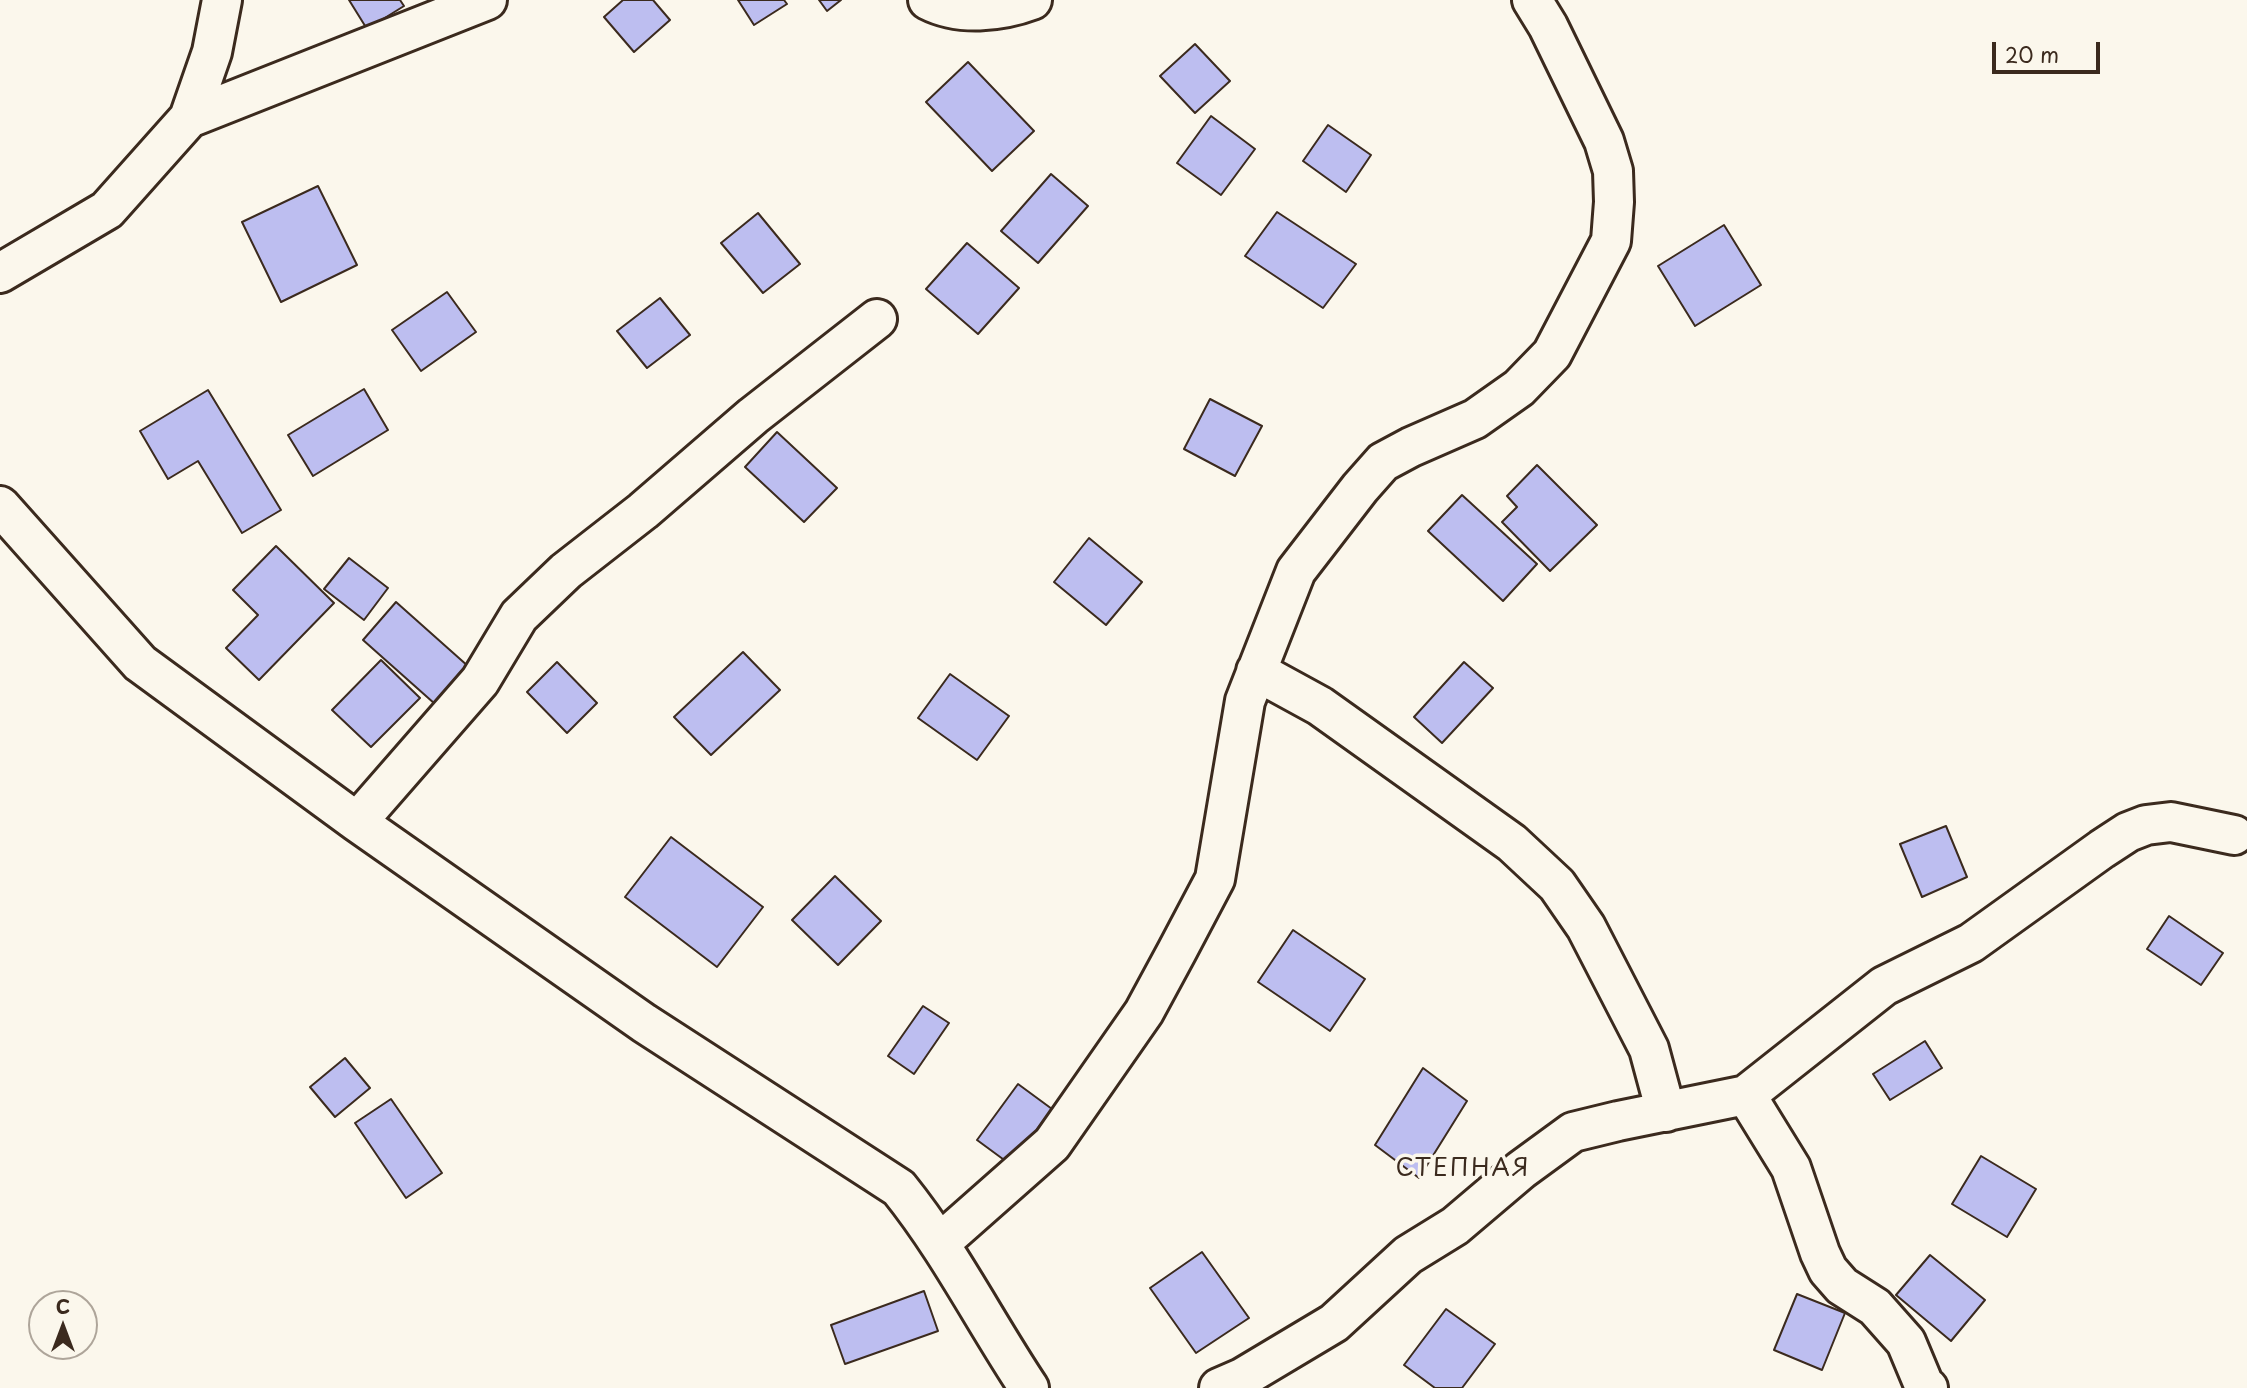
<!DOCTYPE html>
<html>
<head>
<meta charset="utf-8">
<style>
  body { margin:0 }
  #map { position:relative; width:2247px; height:1388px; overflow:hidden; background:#fbf7ec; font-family:"Playpen Sans",sans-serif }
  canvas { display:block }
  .north { position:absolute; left:28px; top:1290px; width:70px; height:70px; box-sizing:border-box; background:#fbf7ec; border:2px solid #aea59a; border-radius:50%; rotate:0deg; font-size:19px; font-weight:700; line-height:28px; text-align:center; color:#3b2a1e }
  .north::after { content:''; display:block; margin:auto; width:24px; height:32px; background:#3b2a1e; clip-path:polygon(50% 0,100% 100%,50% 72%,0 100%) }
  .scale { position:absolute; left:1992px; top:42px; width:108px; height:32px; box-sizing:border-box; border:4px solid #3b2a1e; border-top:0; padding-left:9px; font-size:21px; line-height:24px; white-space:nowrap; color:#3b2a1e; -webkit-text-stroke:5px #fbf7ec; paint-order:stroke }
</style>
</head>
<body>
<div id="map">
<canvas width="2247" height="1388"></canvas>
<div class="north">С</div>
<div class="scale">20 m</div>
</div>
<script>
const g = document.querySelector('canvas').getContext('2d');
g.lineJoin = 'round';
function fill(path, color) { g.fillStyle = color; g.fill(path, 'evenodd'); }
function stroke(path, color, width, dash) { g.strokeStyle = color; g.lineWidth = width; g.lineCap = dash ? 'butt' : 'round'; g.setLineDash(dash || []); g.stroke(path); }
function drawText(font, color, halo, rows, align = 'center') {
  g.font = font + ' "Playpen Sans",sans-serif'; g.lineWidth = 7; g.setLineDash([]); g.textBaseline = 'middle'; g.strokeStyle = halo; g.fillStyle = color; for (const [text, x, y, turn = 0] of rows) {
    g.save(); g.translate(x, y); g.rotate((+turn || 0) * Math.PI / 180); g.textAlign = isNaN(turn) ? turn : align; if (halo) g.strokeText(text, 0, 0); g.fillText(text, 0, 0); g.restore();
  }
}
const building = new Path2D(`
  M 349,0 L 400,0 L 404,6 L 367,29 Z
  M 623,0 L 653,0 L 670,20 L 634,52 L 604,17 Z
  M 738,0 L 784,0 L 787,4 L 754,25 Z
  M 819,0 L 841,0 L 827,11 Z
  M 1195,44 L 1230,81 L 1195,113 L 1160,76 Z
  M 968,62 L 1034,131 L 992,171 L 926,102 Z
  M 1211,116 L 1255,149 L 1221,195 L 1177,163 Z
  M 1328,125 L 1371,155 L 1346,192 L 1303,161 Z
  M 1051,174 L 1088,206 L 1038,263 L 1001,231 Z
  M 318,186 L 357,265 L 281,302 L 242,222 Z
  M 1277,212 L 1356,264 L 1323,308 L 1245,256 Z
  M 758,213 L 800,264 L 763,293 L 721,243 Z
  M 1724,225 L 1761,285 L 1695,326 L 1658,266 Z
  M 967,243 L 1019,288 L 978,334 L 926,289 Z
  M 447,292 L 476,332 L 421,371 L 392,330 Z
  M 660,298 L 690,335 L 647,368 L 617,331 Z
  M 364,389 L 388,430 L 313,476 L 288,435 Z
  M 208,390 L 281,510 L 242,533 L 198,461 L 168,479 L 140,431 Z
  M 1210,399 L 1262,426 L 1235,476 L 1184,449 Z
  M 777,432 L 837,488 L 804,522 L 745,467 Z
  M 1537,465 L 1597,525 L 1550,571 L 1502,522 L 1517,507 L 1507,496 Z
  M 1462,495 L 1537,564 L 1503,601 L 1428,531 Z
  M 1089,538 L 1142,582 L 1106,625 L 1054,582 Z
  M 276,546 L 334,603 L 259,680 L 226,648 L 258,615 L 233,590 Z
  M 349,558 L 388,588 L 364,620 L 324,589 Z
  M 396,602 L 469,667 L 435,704 L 363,640 Z
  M 743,652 L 780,690 L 711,755 L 674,717 Z
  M 381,660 L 420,698 L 371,747 L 332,710 Z
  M 557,662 L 597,703 L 567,733 L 527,692 Z
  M 1464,662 L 1493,688 L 1442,743 L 1414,717 Z
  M 950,674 L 1009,716 L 977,760 L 918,718 Z
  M 1946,826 L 1967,877 L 1922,897 L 1900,844 Z
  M 671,837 L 763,907 L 717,967 L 625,897 Z
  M 835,876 L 881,921 L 838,965 L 792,920 Z
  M 2169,916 L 2223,953 L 2201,985 L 2147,949 Z
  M 1293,930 L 1365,979 L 1330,1031 L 1258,982 Z
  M 923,1006 L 949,1023 L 914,1074 L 888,1056 Z
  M 1925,1041 L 1942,1068 L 1890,1100 L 1873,1074 Z
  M 345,1058 L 370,1088 L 335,1117 L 310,1087 Z
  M 1423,1068 L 1467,1101 L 1419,1178 L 1375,1145 Z
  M 1018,1084 L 1052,1109 L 1011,1165 L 977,1140 Z
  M 391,1099 L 442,1173 L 406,1198 L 355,1123 Z
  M 1981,1156 L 2036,1189 L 2007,1237 L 1952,1204 Z
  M 1202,1252 L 1249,1318 L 1196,1353 L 1150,1288 Z
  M 1930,1255 L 1985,1300 L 1951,1341 L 1896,1295 Z
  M 924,1291 L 938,1331 L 845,1364 L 831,1325 Z
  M 1797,1294 L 1845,1313 L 1822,1370 L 1774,1350 Z
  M 1446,1309 L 1495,1344 L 1462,1388 L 1435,1388 L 1404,1365 Z`);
const minor = new Path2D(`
  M 928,0 C 959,16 1000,12 1032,0
  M 189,118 L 487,0
  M 0,273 L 107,210 L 189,118 L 212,52 L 222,0
  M 0,506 L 140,663 L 357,822 L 644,1023 L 899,1188 C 949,1250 985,1322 1029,1388
  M 1256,671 L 1320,706 L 1512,843 L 1557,885 L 1586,927 L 1649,1049 L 1666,1112
  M 357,822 L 480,681 L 519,616 L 566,571 L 643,511 L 753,416 L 877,319
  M 1746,1095 L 1791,1168 L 1820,1253 L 1828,1270 L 1842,1286 L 1875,1307 L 1906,1342 L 1924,1385 L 1928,1388
  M 940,1243 L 1052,1144 L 1144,1012 L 1177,951 L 1215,879 L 1245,701 L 1296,571 L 1360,488 L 1383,462 L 1411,447 L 1475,419 L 1519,388 L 1552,354 L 1611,241 L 1614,202 L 1613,171 L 1604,141 L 1548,26 L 1532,0
  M 1219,1388 L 1242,1378 L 1334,1323 L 1408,1255 L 1455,1226 L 1521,1170 L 1573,1132 L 1618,1121 L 1746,1095 L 1884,986 L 1971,943 L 2102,849 L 2128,832 L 2146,825 L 2171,822 L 2234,835`);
const quarterNames = [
  ["СТЕПНАЯ",1463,1169]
];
fill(building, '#bdbef0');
stroke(building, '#3b2a1e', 2);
stroke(minor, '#3b2a1e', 44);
stroke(minor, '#fbf7ec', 38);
g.letterSpacing = '2px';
drawText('24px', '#3b2a1e', '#fbf7ec', quarterNames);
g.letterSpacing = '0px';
</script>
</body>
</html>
